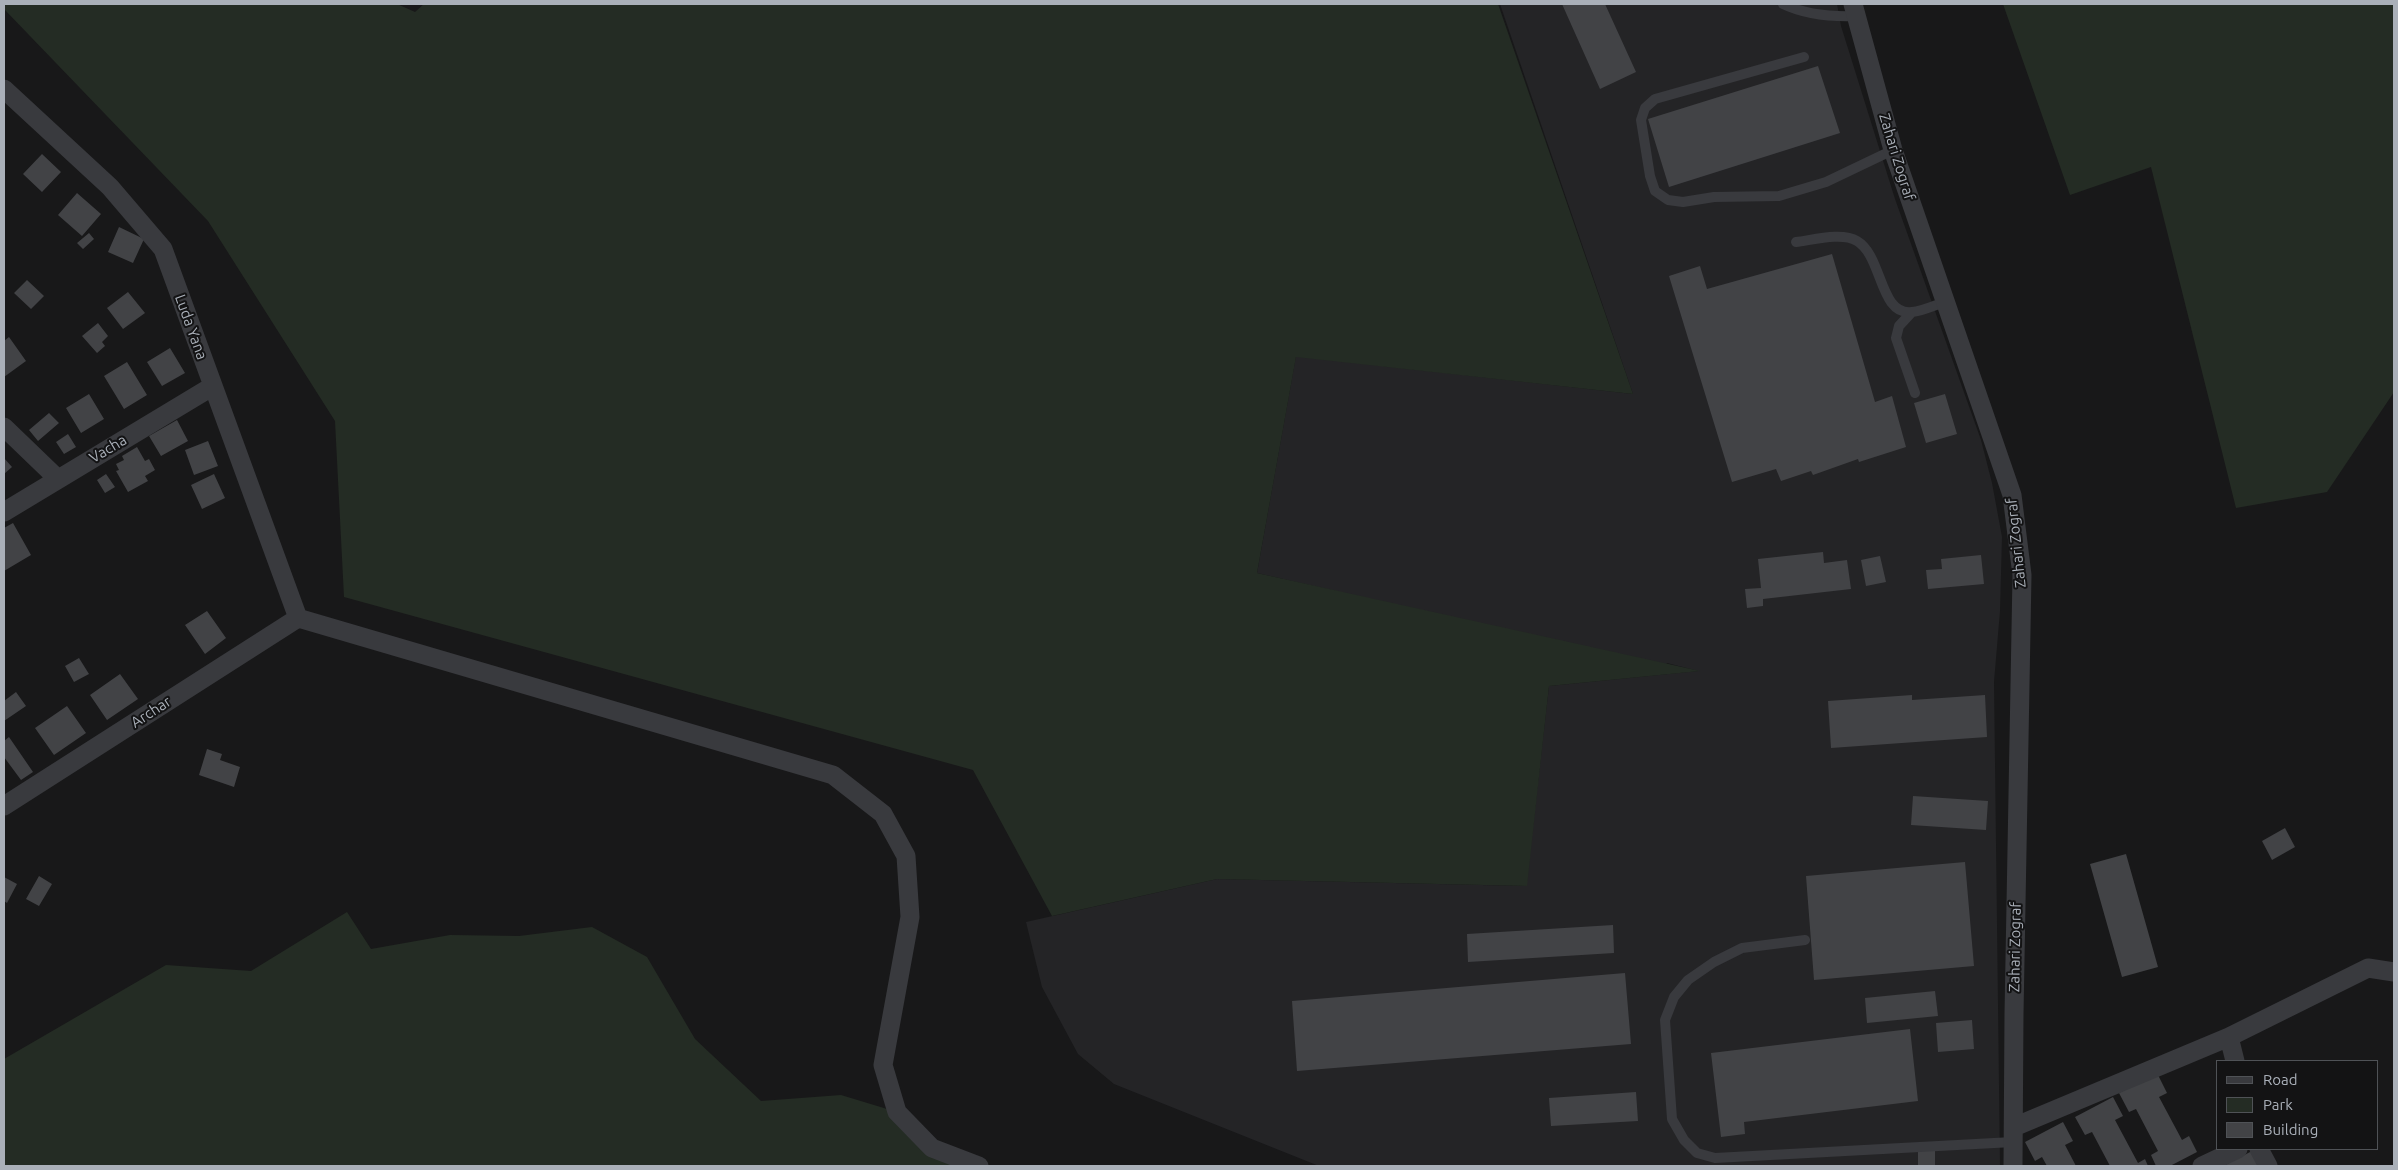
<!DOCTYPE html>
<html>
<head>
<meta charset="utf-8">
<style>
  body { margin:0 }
  #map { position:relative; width:2398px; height:1170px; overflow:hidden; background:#181819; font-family:Ubuntu,sans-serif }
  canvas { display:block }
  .frame { position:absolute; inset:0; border:5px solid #aab0b9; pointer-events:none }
  .legend { position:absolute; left:2216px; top:1060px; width:162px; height:90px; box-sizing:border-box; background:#131314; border:1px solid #4f5256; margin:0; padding:6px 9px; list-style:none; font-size:15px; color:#aab0b9 }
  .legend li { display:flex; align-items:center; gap:10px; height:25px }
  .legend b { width:25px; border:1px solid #4f5256 }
</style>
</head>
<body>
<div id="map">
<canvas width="2398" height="1170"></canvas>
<div class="frame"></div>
<ul class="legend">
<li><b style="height:6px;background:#393a3e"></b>Road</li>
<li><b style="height:14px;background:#242c24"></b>Park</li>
<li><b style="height:14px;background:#424346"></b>Building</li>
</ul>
</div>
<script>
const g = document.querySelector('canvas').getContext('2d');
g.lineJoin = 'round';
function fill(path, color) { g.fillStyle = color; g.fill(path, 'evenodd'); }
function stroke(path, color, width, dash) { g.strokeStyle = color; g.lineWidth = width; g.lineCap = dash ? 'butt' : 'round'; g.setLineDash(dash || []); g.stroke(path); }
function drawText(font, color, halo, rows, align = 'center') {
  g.font = font + ' Ubuntu,sans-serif'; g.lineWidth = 4; g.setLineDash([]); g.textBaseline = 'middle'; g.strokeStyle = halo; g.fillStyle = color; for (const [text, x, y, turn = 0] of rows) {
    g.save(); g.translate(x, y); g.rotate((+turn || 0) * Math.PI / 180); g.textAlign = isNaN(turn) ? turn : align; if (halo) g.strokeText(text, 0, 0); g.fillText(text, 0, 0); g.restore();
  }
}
const built = new Path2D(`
  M 1500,4 L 1837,4 L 1841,26 L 1895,199 L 1981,440 L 1992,483 L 2002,537 L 2000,611 L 1994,682 L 2000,1166 L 1319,1166 L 1114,1084 L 1078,1054 L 1042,987 L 1026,922 L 1217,879 L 1526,886 L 1549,686 L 1698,671 L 1667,663 L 1665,667 L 1257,573 L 1296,356 L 1633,394 Z`);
const green = new Path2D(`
  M 4,4 L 397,4 L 415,12 L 424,4 L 1498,4 L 1633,394 L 1296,357 L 1257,573 L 1700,671 L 1549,686 L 1527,886 L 1217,879 L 1052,916 L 973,770 L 344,597 L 335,421 L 208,221 L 4,9 Z
  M 2003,4 L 2394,4 L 2394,392 L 2327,492 L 2236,508 L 2151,167 L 2070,195 Z
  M 347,912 L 371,949 L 450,935 L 519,936 L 592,927 L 647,957 L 695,1039 L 761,1101 L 841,1095 L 897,1112 L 932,1148 L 979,1166 L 4,1166 L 4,1059 L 166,965 L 251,971 Z`);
const building = new Path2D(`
  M 1562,4 L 1605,4 L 1636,72 L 1600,89 Z
  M 1818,66 L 1840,133 L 1669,187 L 1648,119 Z
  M 42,154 L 61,172 L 42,192 L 23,174 Z
  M 77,193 L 101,214 L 82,236 L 58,215 Z
  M 119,227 L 144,239 L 133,263 L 108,252 Z
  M 89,233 L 94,239 L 83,249 L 77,243 Z
  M 1832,254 L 1875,402 L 1892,396 L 1906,447 L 1859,462 L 1858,459 L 1813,475 L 1811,471 L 1781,481 L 1776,469 L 1732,482 L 1669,276 L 1700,266 L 1707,289 Z
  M 27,280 L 44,296 L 31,309 L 14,293 Z
  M 128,292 L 145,313 L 123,329 L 107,308 Z
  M 98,323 L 108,336 L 102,342 L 105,346 L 97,353 L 82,336 Z
  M 9,337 L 26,361 L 4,377 L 4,341 Z
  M 170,348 L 185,373 L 162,386 L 147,362 Z
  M 127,362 L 147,395 L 124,409 L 104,376 Z
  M 89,394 L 104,419 L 81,433 L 66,408 Z
  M 1945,394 L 1957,434 L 1926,443 L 1914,403 Z
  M 49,413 L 59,423 L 38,441 L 29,430 Z
  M 177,420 L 188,441 L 161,456 L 149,436 Z
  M 68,434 L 76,447 L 64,454 L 56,442 Z
  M 208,441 L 218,466 L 194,475 L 185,450 Z
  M 137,447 L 145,461 L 149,459 L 155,470 L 145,476 L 148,481 L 128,492 L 116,471 L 119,470 L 116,464 L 124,460 L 122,456 Z
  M 4,458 L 12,467 L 4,474 Z
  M 106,474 L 115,487 L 105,493 L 97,480 Z
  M 214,474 L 225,498 L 202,509 L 191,485 Z
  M 13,523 L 31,555 L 4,571 L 4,528 Z
  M 1823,552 L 1824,563 L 1847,560 L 1851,589 L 1763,599 L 1763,606 L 1747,608 L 1745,589 L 1761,588 L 1758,559 Z
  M 1981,555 L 1984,584 L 1928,589 L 1926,570 L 1942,569 L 1941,559 Z
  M 1880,556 L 1886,582 L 1866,586 L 1861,560 Z
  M 207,611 L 226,638 L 205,654 L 185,625 Z
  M 79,658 L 89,674 L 74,682 L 65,666 Z
  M 120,674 L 138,699 L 107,720 L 90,695 Z
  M 16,692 L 26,706 L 4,721 L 4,701 Z
  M 1912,695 L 1912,700 L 1985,695 L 1987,737 L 1831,748 L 1828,701 Z
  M 67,706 L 86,733 L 54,755 L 35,728 Z
  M 9,737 L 33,772 L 21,780 L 4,757 L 4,741 Z
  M 207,749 L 222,754 L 220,760 L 240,767 L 234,787 L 199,775 Z
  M 1913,796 L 1988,801 L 1986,830 L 1911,825 Z
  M 2285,828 L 2295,847 L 2272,860 L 2262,841 Z
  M 2126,854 L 2158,967 L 2122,977 L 2090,864 Z
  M 1965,862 L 1974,966 L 1814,980 L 1806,876 Z
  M 39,876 L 52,884 L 39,906 L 26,899 Z
  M 4,877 L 17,884 L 7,903 L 4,901 Z
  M 1613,925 L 1614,953 L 1468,962 L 1467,934 Z
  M 1625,973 L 1631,1044 L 1297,1071 L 1292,1001 Z
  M 1935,991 L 1938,1016 L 1867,1023 L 1865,998 Z
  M 1972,1020 L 1974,1049 L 1938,1052 L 1936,1023 Z
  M 1910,1029 L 1918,1101 L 1744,1122 L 1745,1134 L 1721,1137 L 1711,1053 Z
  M 2157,1073 L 2167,1093 L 2159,1097 L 2182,1140 L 2189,1136 L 2197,1152 L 2170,1166 L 2156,1166 L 2151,1155 L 2158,1151 L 2136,1109 L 2129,1112 L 2119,1093 Z
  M 1636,1092 L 1638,1121 L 1551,1126 L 1549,1098 Z
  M 2113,1097 L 2123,1116 L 2115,1120 L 2138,1163 L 2145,1159 L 2148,1166 L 2110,1166 L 2092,1132 L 2085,1135 L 2075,1117 Z
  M 2063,1122 L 2073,1141 L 2065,1145 L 2076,1166 L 2047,1166 L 2042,1157 L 2035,1161 L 2025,1142 Z
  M 1918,1150 L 1935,1150 L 1935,1166 L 1918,1166 Z
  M 2254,1150 L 2263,1166 L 2223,1166 Z`);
const service = new Path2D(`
  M 1783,4 C 1806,15 1830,17 1856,16
  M 1804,57 L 1655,99 L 1645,108 L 1641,120 L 1650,176 L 1655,191 L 1668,200 L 1683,202 L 1714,197 L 1779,196 L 1826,182 L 1893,150
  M 1796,242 C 1813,240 1842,232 1857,241 C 1883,256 1879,316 1912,312 C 1923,311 1935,305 1945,302
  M 1911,313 L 1899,326 L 1896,338 L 1915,393
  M 1805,940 L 1742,948 L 1714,962 L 1688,980 L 1674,997 L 1665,1020 L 1672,1119 L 1684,1140 L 1697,1153 L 1715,1158 L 2013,1142`);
const minor = new Path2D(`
  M 1853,4 L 1893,150 L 2012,495 L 2022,575 L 2014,1014 L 2013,1166
  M 4,89 L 110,187 L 163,249 L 298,618
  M 4,427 L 58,479
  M 4,512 L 213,386
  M 298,618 L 833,775 L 883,814 L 906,856 L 910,917 L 883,1065 L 897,1112 L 932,1148 L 979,1166
  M 4,806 L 298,618
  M 2229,1037 L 2235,1061
  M 2014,1127 L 2229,1037 L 2368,968 L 2394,972
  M 2259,1149 L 2268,1166
  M 2202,1166 L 2238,1149`);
const streetNames = [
  ["Zahari Zograf",1897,157,73],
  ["Luda Yana",191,327,70],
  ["Vacha",108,449,-31],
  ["Zahari Zograf",2016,543,-96],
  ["Archar",151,712,-33],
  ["Zahari Zograf",2015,947,-89]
];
fill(built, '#242426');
fill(green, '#242c24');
fill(building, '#424346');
stroke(service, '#393a3e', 10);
stroke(minor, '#393a3e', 19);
drawText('15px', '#aab0b9', '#131314', streetNames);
</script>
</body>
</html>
